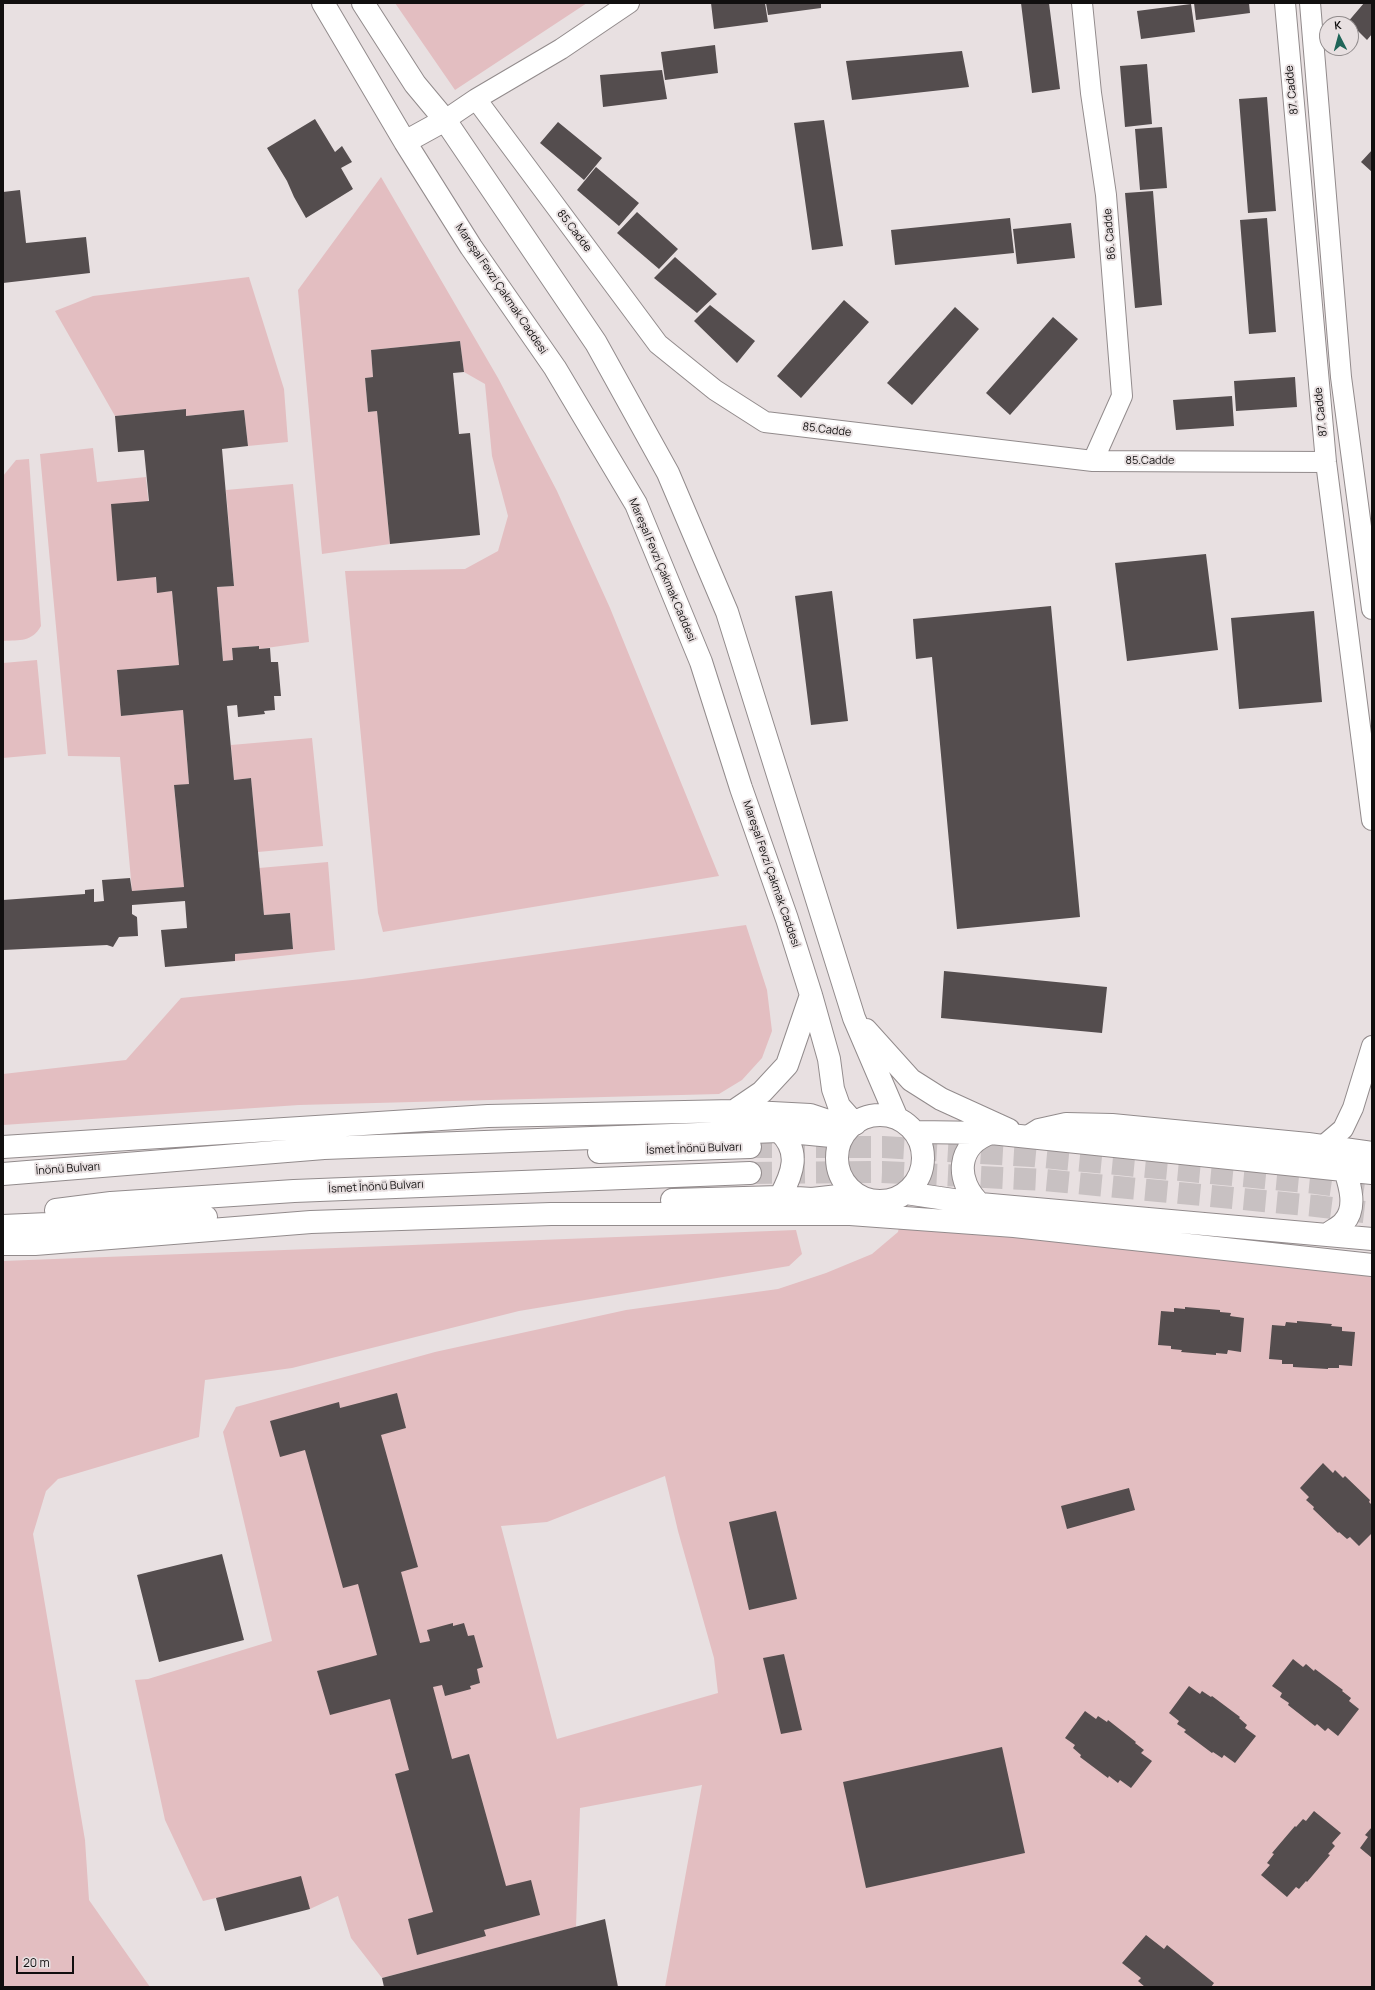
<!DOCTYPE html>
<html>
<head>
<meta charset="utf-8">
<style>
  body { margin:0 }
  #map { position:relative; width:1375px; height:1990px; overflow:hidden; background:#e8e0e1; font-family:Manrope,sans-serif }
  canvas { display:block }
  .frame { position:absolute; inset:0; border:4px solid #110f0f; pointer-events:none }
  .north { position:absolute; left:1319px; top:16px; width:40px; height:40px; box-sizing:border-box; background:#e8e0e1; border:1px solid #928c8d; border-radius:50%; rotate:354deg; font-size:11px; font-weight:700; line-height:16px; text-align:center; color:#110f0f }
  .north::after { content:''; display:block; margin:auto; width:14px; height:18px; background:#1f6558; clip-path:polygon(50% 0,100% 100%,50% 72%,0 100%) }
  .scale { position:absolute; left:16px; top:1956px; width:58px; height:18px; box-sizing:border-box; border:2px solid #110f0f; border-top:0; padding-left:5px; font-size:12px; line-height:14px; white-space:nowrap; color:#110f0f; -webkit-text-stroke:3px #e8e0e1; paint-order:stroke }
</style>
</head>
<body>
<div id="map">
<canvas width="1375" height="1990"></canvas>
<div class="frame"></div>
<div class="north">K</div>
<div class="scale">20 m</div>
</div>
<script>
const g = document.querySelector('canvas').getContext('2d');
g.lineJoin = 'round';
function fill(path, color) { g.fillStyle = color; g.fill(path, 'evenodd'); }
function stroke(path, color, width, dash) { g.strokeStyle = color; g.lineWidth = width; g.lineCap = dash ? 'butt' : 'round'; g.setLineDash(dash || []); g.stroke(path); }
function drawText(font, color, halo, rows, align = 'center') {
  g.font = font + ' Manrope,sans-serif'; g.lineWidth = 4; g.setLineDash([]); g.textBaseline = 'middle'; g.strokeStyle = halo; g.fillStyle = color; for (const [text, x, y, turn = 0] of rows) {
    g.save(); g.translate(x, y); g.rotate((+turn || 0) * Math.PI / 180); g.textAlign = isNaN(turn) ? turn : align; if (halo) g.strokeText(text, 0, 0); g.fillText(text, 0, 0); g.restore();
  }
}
const green = new Path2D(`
  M 395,3 L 587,3 L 455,90 Z
  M 381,177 L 498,378 L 557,491 L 610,608 L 719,876 L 383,932 L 378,913 L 345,571 L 465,569 L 498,551 L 508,516 L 492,456 L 485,384 L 464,372 L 460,341 L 371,350 L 373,377 L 365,378 L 368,412 L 377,411 L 390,544 L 322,554 L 298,290 Z
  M 249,277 L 284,389 L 288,442 L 248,446 L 244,410 L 186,416 L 186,409 L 115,416 L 55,311 L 93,296 Z
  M 93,448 L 97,482 L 146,477 L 157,592 L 172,591 L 179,665 L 117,670 L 121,716 L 183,710 L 189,784 L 174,786 L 184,887 L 132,891 L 120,757 L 68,756 L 40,454 Z
  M 29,459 L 41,626 C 32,642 20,640 3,641 L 3,476 L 16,460 Z
  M 293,484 L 309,642 L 259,649 L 258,646 L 232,648 L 233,660 L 223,661 L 217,587 L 234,586 L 226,490 Z
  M 37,660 L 46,754 L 3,758 L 3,663 Z
  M 312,738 L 323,846 L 258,852 L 251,778 L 234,780 L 231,745 Z
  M 328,862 L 335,950 L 235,961 L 235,954 L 293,949 L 290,913 L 264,915 L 259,868 Z
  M 746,925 L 767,990 L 772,1031 L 762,1058 L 742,1080 L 719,1094 L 299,1105 L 3,1125 L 3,1074 L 126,1060 L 181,998 L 362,979 Z
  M 901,1217 L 1372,1265 L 1372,1987 L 665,1987 L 702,1785 L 580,1808 L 576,1927 L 382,1978 L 351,1938 L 338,1896 L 310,1909 L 216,1898 L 203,1901 L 165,1820 L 135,1680 L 148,1679 L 272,1641 L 223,1432 L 236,1407 L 435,1352 L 626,1310 L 778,1289 L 826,1273 L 872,1254 L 898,1232 ZM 665,1476 L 678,1531 L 714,1658 L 718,1693 L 557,1739 L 501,1526 L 547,1522 Z
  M 796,1230 L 802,1254 L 789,1266 L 519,1311 L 292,1368 L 205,1380 L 199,1437 L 58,1479 L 46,1491 L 33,1534 L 85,1840 L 89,1900 L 150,1987 L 3,1987 L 3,1261 Z`);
const building = new Path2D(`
  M 711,3 L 765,3 L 768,22 L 714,29 Z
  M 766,3 L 821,3 L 821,8 L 768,15 Z
  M 1021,3 L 1049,3 L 1060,89 L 1032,93 Z
  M 1194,3 L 1249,3 L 1250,13 L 1196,20 Z
  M 1364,3 L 1372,3 L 1372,34 L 1367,40 L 1351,24 L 1347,23 Z
  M 1191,4 L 1195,32 L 1141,39 L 1137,11 Z
  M 715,45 L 718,73 L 665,80 L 661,52 Z
  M 962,51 L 969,87 L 852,100 L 846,61 Z
  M 1147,64 L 1152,124 L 1125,127 L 1120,66 Z
  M 662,70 L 667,99 L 603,107 L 600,75 Z
  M 1267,97 L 1276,211 L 1248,213 L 1239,99 Z
  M 315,119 L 335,152 L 342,146 L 352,162 L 341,168 L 353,189 L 306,218 L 294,197 L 287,181 L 267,148 Z
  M 824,120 L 843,246 L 812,250 L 794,123 Z
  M 558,122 L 602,158 L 584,180 L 540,143 Z
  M 1162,127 L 1167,188 L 1140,190 L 1135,129 Z
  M 1372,150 L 1372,172 L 1361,162 Z
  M 596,167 L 639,203 L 619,226 L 577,190 Z
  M 20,190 L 26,243 L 86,237 L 90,273 L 3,283 L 3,192 Z
  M 1153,191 L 1162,305 L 1135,308 L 1125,193 Z
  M 637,212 L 678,249 L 659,269 L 617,233 Z
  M 1010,218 L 1014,253 L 895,265 L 891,230 Z
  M 1267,218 L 1276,332 L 1249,334 L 1240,220 Z
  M 1071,223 L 1075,258 L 1017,264 L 1013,229 Z
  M 675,257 L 717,294 L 697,313 L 654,278 Z
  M 844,300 L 869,322 L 801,398 L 777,376 Z
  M 710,305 L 755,341 L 737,363 L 694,321 Z
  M 955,307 L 979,329 L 912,405 L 887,383 Z
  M 1053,317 L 1078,339 L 1010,415 L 986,393 Z
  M 460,341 L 464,372 L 453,373 L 459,434 L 470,433 L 480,535 L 390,544 L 377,411 L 368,412 L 365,378 L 373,377 L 371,350 Z
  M 1295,377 L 1297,407 L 1236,411 L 1234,381 Z
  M 1232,396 L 1234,426 L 1176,430 L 1173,400 Z
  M 186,409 L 186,416 L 244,410 L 248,446 L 222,449 L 234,586 L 217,587 L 223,661 L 233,660 L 232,648 L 259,646 L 259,649 L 270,648 L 271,662 L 278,662 L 281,696 L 274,696 L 275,710 L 264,711 L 265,714 L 238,717 L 237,705 L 227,706 L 234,780 L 251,778 L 264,915 L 290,913 L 293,949 L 235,954 L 235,961 L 165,967 L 161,930 L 187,928 L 185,901 L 132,905 L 132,914 L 137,917 L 138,936 L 119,937 L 113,947 L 107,945 L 3,950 L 3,900 L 85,894 L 85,890 L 94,889 L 94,902 L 104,901 L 102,880 L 130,878 L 132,891 L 184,887 L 174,785 L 189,784 L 183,710 L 121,716 L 117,670 L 179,665 L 172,591 L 157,593 L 156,577 L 117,581 L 111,504 L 149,501 L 144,450 L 118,452 L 115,416 Z
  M 1206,554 L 1218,650 L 1127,661 L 1115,563 Z
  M 832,591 L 848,721 L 811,725 L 795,596 Z
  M 1051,606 L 1080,917 L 957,929 L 932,657 L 916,659 L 913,619 Z
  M 1314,611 L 1322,702 L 1239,709 L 1231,618 Z
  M 944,971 L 1107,987 L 1102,1033 L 941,1018 Z
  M 1185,1307 L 1220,1310 L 1220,1312 L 1231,1313 L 1230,1316 L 1244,1318 L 1241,1352 L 1228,1350 L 1227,1354 L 1216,1353 L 1216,1355 L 1181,1352 L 1182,1350 L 1171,1349 L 1171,1346 L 1158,1345 L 1161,1311 L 1174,1312 L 1174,1308 L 1185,1309 Z
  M 1297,1321 L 1332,1324 L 1331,1326 L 1342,1327 L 1342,1331 L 1355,1332 L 1352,1366 L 1339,1365 L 1339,1368 L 1328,1368 L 1328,1369 L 1293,1367 L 1293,1364 L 1282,1364 L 1282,1360 L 1269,1359 L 1272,1325 L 1285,1326 L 1286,1322 L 1297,1323 Z
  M 397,1393 L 406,1428 L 381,1435 L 418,1567 L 401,1572 L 420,1643 L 430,1641 L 427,1630 L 453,1623 L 453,1626 L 464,1623 L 468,1636 L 474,1635 L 483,1667 L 477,1669 L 480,1683 L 470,1686 L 471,1689 L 445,1696 L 442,1685 L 433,1687 L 452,1759 L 469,1754 L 506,1886 L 531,1880 L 540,1915 L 484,1930 L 486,1936 L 417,1955 L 408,1919 L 433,1912 L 395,1774 L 409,1770 L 390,1699 L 330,1715 L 317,1671 L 377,1655 L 358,1584 L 343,1588 L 305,1450 L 280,1457 L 270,1421 L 339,1402 L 340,1408 Z
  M 1323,1463 L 1333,1473 L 1335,1470 L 1343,1478 L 1345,1476 L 1370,1500 L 1369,1502 L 1372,1505 L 1372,1533 L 1359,1546 L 1350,1537 L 1347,1539 L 1339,1532 L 1338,1533 L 1313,1509 L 1314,1507 L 1306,1500 L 1309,1497 L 1300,1488 Z
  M 1129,1488 L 1135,1510 L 1067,1529 L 1061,1506 Z
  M 776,1511 L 797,1599 L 749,1610 L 729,1522 Z
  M 222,1554 L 244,1640 L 159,1662 L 137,1575 Z
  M 784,1654 L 802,1730 L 781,1734 L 763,1658 Z
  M 1293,1659 L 1303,1667 L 1306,1664 L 1314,1671 L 1315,1669 L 1343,1690 L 1342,1691 L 1351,1698 L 1349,1701 L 1359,1709 L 1338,1736 L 1328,1728 L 1325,1731 L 1317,1724 L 1315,1726 L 1288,1705 L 1289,1703 L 1280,1697 L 1282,1693 L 1272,1686 Z
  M 1189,1686 L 1200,1694 L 1202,1691 L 1211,1697 L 1212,1696 L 1240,1717 L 1239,1718 L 1247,1725 L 1245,1728 L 1256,1736 L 1235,1763 L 1224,1755 L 1222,1758 L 1213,1752 L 1212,1753 L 1184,1732 L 1186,1730 L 1177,1724 L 1179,1721 L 1169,1713 Z
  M 1085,1711 L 1096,1719 L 1098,1716 L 1107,1722 L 1108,1720 L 1136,1742 L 1135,1743 L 1144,1750 L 1141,1753 L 1152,1761 L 1131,1788 L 1120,1780 L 1118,1783 L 1109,1776 L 1108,1778 L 1080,1757 L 1081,1755 L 1073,1748 L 1075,1745 L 1065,1738 Z
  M 1002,1747 L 1025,1853 L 866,1888 L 843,1782 Z
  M 1314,1811 L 1341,1833 L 1332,1843 L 1335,1846 L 1328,1854 L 1330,1855 L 1307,1882 L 1306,1881 L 1299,1889 L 1296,1887 L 1287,1897 L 1261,1875 L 1270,1865 L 1267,1863 L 1274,1854 L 1272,1853 L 1295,1826 L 1296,1827 L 1303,1819 L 1306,1821 Z
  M 1372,1827 L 1372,1858 L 1360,1848 L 1368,1837 L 1365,1835 Z
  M 301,1876 L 310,1909 L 225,1931 L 216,1898 Z
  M 605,1919 L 618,1987 L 384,1987 L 382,1978 Z
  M 1146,1935 L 1164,1949 L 1167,1945 L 1214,1983 L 1211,1987 L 1145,1987 L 1138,1981 L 1141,1978 L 1122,1963 Z`);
const majorTunnel = new Path2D(`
  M 750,1147 L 883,1147 L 1032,1156 L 1316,1183 L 1372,1191
  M 750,1173 L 882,1172 L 1044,1180 L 1316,1206 L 1372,1213`);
const minor = new Path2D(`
  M 1082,3 L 1091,93 L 1106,195 L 1122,396 L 1093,461
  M 1285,3 L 1326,462 L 1372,820
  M 1310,3 L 1341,377 L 1372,609
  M 476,99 L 658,344 L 715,390 L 765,422 L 1093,461 L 1326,462
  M 445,120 L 476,99 L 561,49 L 629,3
  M 1323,1146 L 1343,1129 L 1353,1108 L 1372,1046`);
const major = new Path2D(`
  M 323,3 L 405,142 L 471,247 L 555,368 L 636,504 L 701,662 L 741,788 L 787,919 L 811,995 L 829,1059 L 833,1089 L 839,1106 L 855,1124
  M 363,3 L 415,84 L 445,120 L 596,343 L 668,473 L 727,612 L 854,1018 L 896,1116
  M 405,142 L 445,120
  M 866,1030 L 911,1080 L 941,1099 L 1009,1130
  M 734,1111 L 762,1092 L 787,1065 L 811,995
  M837 1158a43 43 0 1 1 86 0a43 43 0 1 1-86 0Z
  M 779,1131 C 801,1151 793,1173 780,1197
  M 915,1132 L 991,1133 L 1372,1173
  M 1031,1135 L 1039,1130 L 1066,1124 L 1112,1125 L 1308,1144 L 1372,1153
  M 3,1147 L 488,1116 L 734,1111 L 810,1115 L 849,1128
  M 599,1152 L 750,1147
  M 3,1174 L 324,1148 L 779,1131 L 842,1137
  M 906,1193 L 980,1204 L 1372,1239
  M 672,1200 L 780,1197 L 812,1199 L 856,1194
  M 980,1204 C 955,1181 956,1145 991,1133
  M 56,1210 L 111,1203 L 294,1191 L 750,1173
  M 3,1226 L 206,1217
  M 1328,1234 C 1333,1230 1340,1227 1344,1222 C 1357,1208 1350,1186 1345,1170
  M 3,1244 L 35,1244 L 311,1222 L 551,1214 L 850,1214 L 1014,1226 L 1372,1265`);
const streetNames = [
  ["87. Cadde",1292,90,-96],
  ["85.Cadde",574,231,53],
  ["86. Cadde",1110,234,-95],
  ["Mareşal Fevzi Çakmak Caddesi",501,289,56],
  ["87. Cadde",1321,412,-96],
  ["85.Cadde",827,430,7],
  ["85.Cadde",1150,461],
  ["Mareşal Fevzi Çakmak Caddesi",662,570,67],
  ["Mareşal Fevzi Çakmak Caddesi",771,874,71],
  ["İsmet İnönü Bulvarı",694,1149,-2],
  ["İnönü Bulvarı",68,1169,-4],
  ["İsmet İnönü Bulvarı",376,1187,-3]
];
fill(green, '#e3bec1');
fill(building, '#544d4e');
stroke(majorTunnel, '#c8c1c2', 22, [22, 11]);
stroke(minor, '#928b8c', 22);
stroke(major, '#928b8c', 24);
stroke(minor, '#fff', 20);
stroke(major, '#fff', 22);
drawText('11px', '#110f0f', '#e8e0e1', streetNames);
</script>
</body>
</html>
